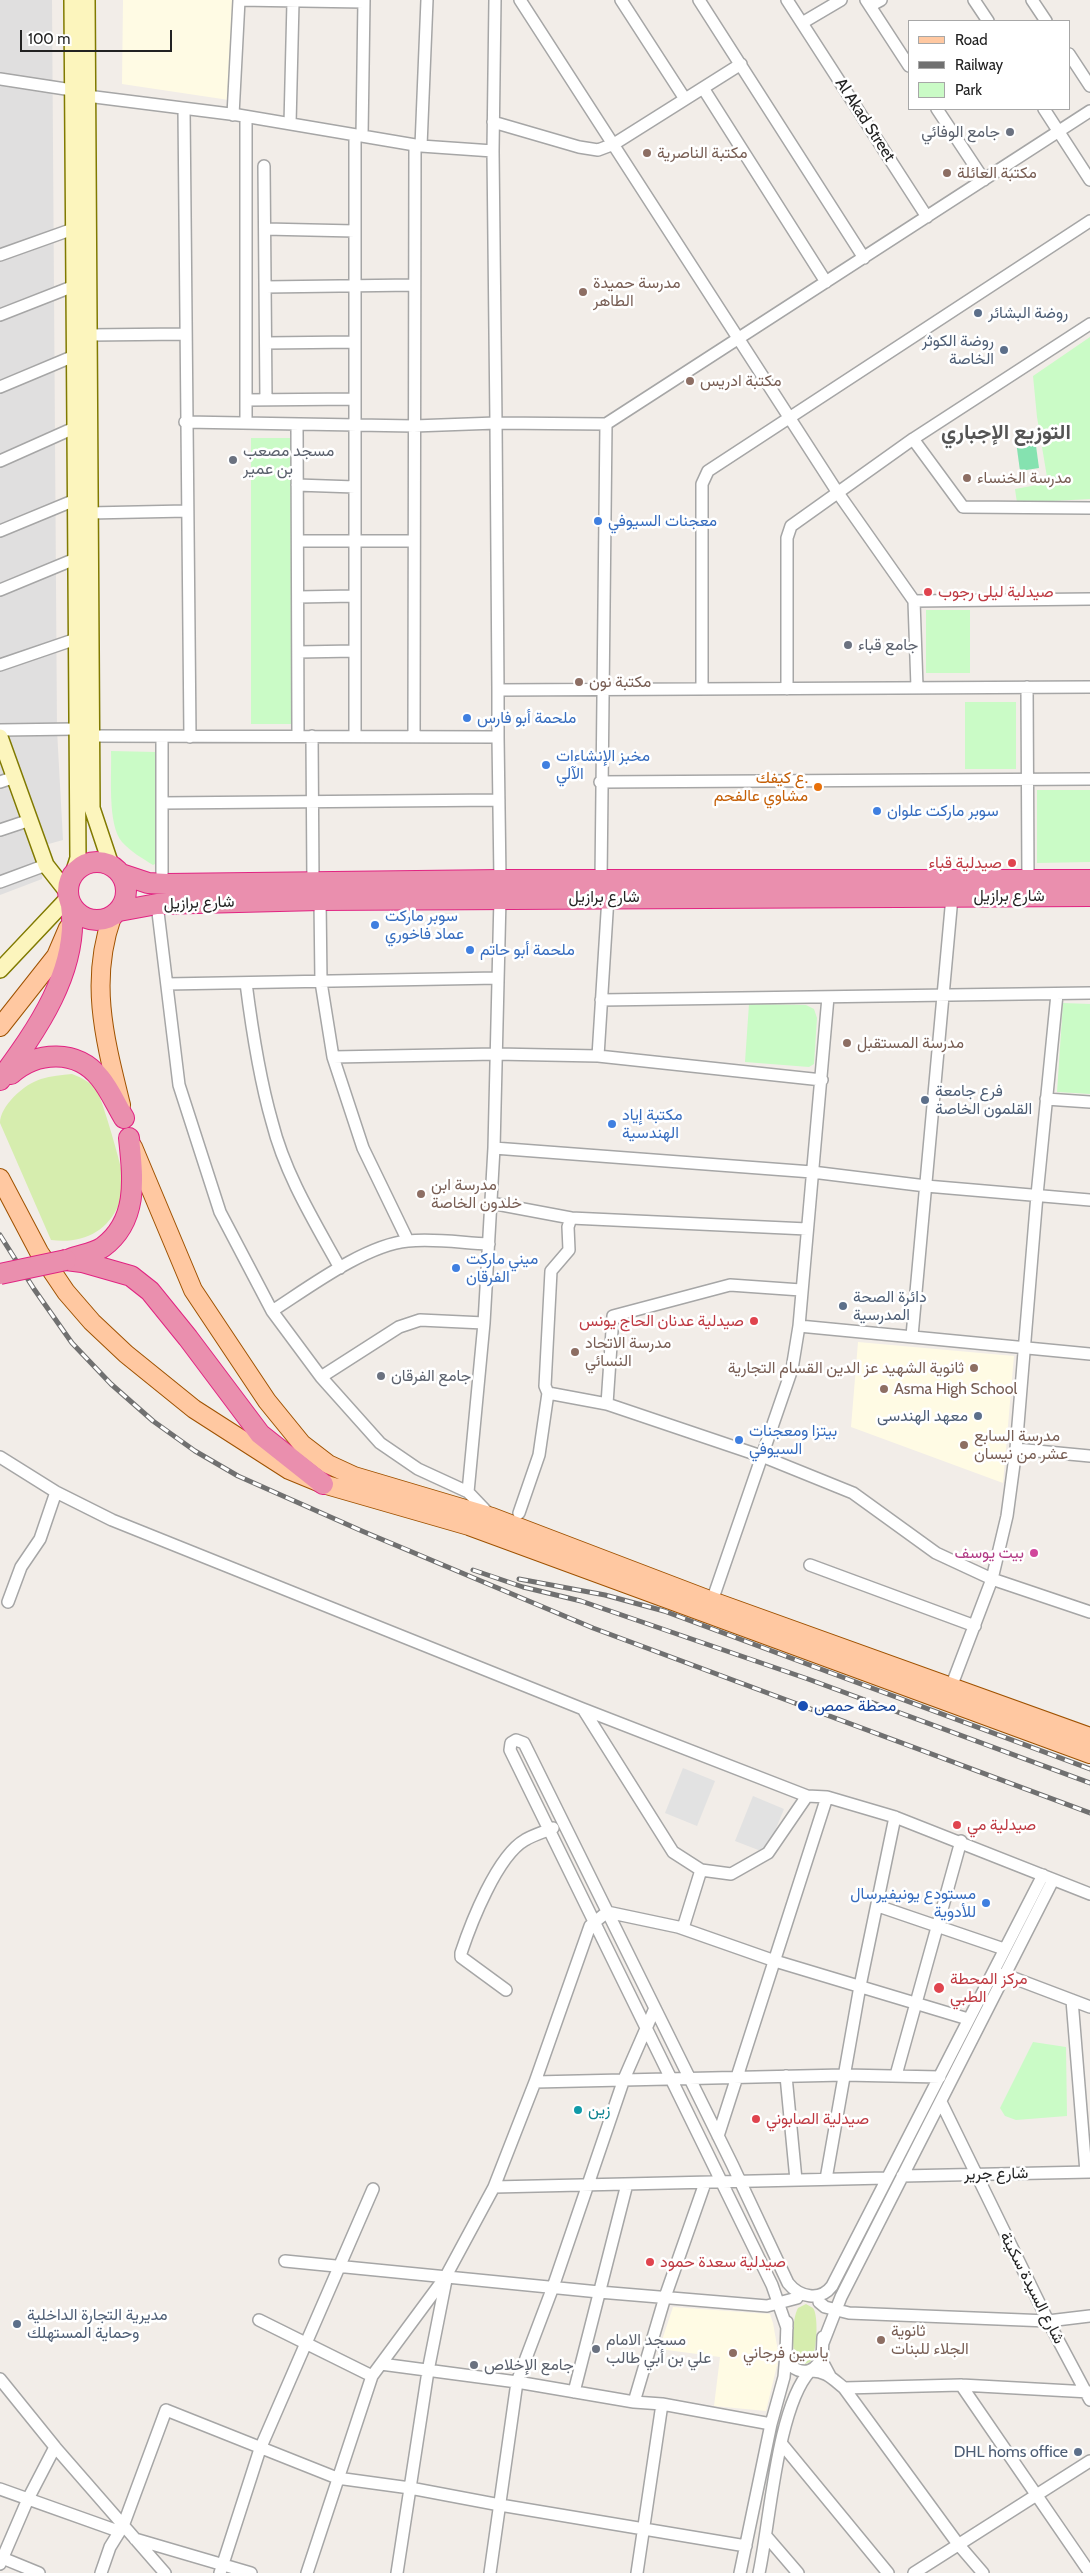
<!DOCTYPE html>
<html>
<head>
<meta charset="utf-8">
<style>
  body { margin:0 }
  #map { position:relative; width:1090px; height:2573px; overflow:hidden; background:#f2ede8; font-family:Cabin,sans-serif }
  canvas { display:block }
  .legend { position:absolute; left:908px; top:20px; width:162px; height:90px; box-sizing:border-box; background:#fff; border:1px solid #a7a7a7; margin:0; padding:6px 9px; list-style:none; font-size:15px; color:#222 }
  .legend li { display:flex; align-items:center; gap:10px; height:25px }
  .legend b { width:25px; border:1px solid #a7a7a7 }
  .scale { position:absolute; left:20px; top:30px; width:152px; height:22px; box-sizing:border-box; border:2px solid #222; border-top:0; padding-left:6px; font-size:15px; line-height:18px; white-space:nowrap; color:#222; -webkit-text-stroke:4px #fff; paint-order:stroke }
</style>
</head>
<body>
<div id="map">
<canvas width="1090" height="2573"></canvas>
<ul class="legend">
<li><b style="height:6px;background:#ffc8a1"></b>Road</li>
<li><b style="height:6px;background:#707070"></b>Railway</li>
<li><b style="height:14px;background:#cafbc6"></b>Park</li>
</ul>
<div class="scale">100 m</div>
</div>
<script>
const g = document.querySelector('canvas').getContext('2d');
g.lineJoin = 'round';
function fill(path, color) { g.fillStyle = color; g.fill(path, 'evenodd'); }
function stroke(path, color, width, dash) { g.strokeStyle = color; g.lineWidth = width; g.lineCap = dash ? 'butt' : 'round'; g.setLineDash(dash || []); g.stroke(path); }
function drawText(font, color, halo, rows, align = 'center') {
  g.font = font + ' Cabin,Vazirmatn,sans-serif'; g.lineWidth = 5; g.setLineDash([]); g.textBaseline = 'middle'; g.strokeStyle = halo; g.fillStyle = color; for (const [text, x, y, turn = 0] of rows) {
    g.save(); g.translate(x, y); g.rotate((+turn || 0) * Math.PI / 180); g.textAlign = isNaN(turn) ? turn : align; if (halo) g.strokeText(text, 0, 0); g.fillText(text, 0, 0); g.restore();
  }
}
const residential = new Path2D(`
  M 0,0 L 52,0 L 57,730 L 63,840 L 45,845 L 42,879 L 0,895 Z`);
const education = new Path2D(`
  M 123,0 L 234,0 L 229,100 L 122,84 Z
  M 858,1342 L 1014,1356 L 1003,1483 L 851,1427 Z
  M 673,2307 L 770,2314 L 773,2323 L 779,2357 L 766,2411 L 714,2406 L 720,2357 L 659,2349 Z`);
const grass = new Path2D(`
  M 72,1074 C 82,1078 91,1082 97,1091 C 103,1101 124,1174 125,1186 C 125,1192 121,1199 119,1204 C 107,1233 81,1244 51,1240 L 0,1123 C 0,1106 24,1084 41,1079 C 51,1076 62,1075 72,1074 Z
  M 806,2304 L 813,2308 C 819,2316 817,2354 810,2362 L 803,2365 L 797,2361 C 791,2350 792,2319 798,2308 Z`);
const park = new Path2D(`
  M 1090,337 L 1090,499 L 1017,503 L 1015,489 L 1048,483 L 1037,417 L 1033,376 Z
  M 251,438 L 292,438 L 294,724 L 251,724 Z
  M 926,610 L 970,610 L 970,673 L 926,673 Z
  M 965,702 L 1016,702 L 1016,769 L 965,769 Z
  M 111,751 L 156,752 L 157,863 L 153,865 C 142,858 131,852 122,842 C 107,824 112,775 111,751 Z
  M 1037,790 L 1090,790 L 1090,862 L 1037,863 Z
  M 1063,1003 L 1090,1004 L 1090,1094 L 1057,1092 Z
  M 749,1004 L 806,1005 L 814,1009 L 817,1018 L 814,1064 L 809,1067 L 745,1062 Z
  M 1033,2042 L 1066,2047 L 1067,2116 L 1016,2120 L 1005,2116 L 1000,2108 Z`);
const pitch = new Path2D(`
  M 1034,431 L 1039,468 L 1020,471 L 1015,434 Z`);
const parking = new Path2D(`
  M 683,1768 L 715,1781 L 697,1826 L 665,1813 Z
  M 753,1796 L 784,1809 L 766,1853 L 735,1841 Z`);
const street = new Path2D(`
  M 520,0 L 838,493 L 914,601 L 1090,599
  M 621,0 L 685,99
  M 699,0 L 864,258
  M 787,0 L 927,217
  M 866,0 L 909,66
  M 974,0 L 988,21
  M 1032,0 L 1046,21
  M 870,6 L 881,0
  M 802,23 L 841,0
  M 1069,54 L 1090,86
  M 0,79 L 72,90 L 87,96 L 238,115 L 421,146 L 493,151
  M 703,88 L 826,282
  M 184,109 L 190,737
  M 937,109 L 984,180
  M 1044,109 L 1090,180
  M 233,115 L 239,0 L 364,2
  M 493,122 L 579,147 L 598,150 L 614,144 L 741,64
  M 290,124 L 293,2
  M 355,135 L 355,735
  M 362,136 L 364,0
  M 421,146 L 427,0
  M 264,166 L 266,400
  M 265,229 L 355,231
  M 0,255 L 73,229
  M 265,287 L 414,285
  M 0,315 L 74,286
  M 89,335 L 185,334
  M 266,343 L 355,342
  M 0,387 L 74,356
  M 246,400 L 355,399
  M 185,422 L 414,426 L 496,423 L 493,151 L 495,0
  M 246,422 L 246,117
  M 297,424 L 298,736
  M 606,424 L 1090,111
  M 913,439 L 963,507 L 1090,508
  M 0,461 L 74,428
  M 297,485 L 355,487
  M 89,513 L 187,511
  M 0,531 L 75,500
  M 298,541 L 414,541
  M 0,590 L 75,559
  M 298,597 L 355,596
  M 914,601 L 917,687
  M 298,652 L 355,651
  M 0,665 L 76,639
  M 1027,687 L 1028,880
  M 702,689 L 702,484 L 708,471 L 1090,221
  M 787,689 L 787,538 L 791,526 L 913,439 L 1090,324
  M 498,690 L 496,423 L 606,424 L 601,881
  M 0,730 L 76,729
  M 91,736 L 498,737 L 498,690 L 1090,687
  M 312,736 L 313,883
  M 414,736 L 415,145
  M 498,737 L 500,880
  M 162,738 L 162,884
  M 0,782 L 15,777
  M 600,782 L 1090,779
  M 162,803 L 499,800
  M 0,830 L 30,820
  M 0,882 L 46,865
  M 320,900 L 321,982 L 333,1057 L 496,1054 L 598,1056 L 608,897
  M 157,904 L 179,1085 L 220,1212 L 272,1311 L 321,1377 L 380,1443 L 418,1469 L 468,1492 L 489,1514
  M 246,983 C 252,1030 259,1077 272,1122 C 285,1174 314,1221 340,1268
  M 167,984 L 498,978
  M 601,1000 L 1090,993
  M 598,1056 L 822,1080
  M 333,1057 L 363,1148 L 408,1241
  M 1046,1099 L 1090,1102
  M 494,1148 L 500,898
  M 491,1203 L 571,1218
  M 801,1290 L 730,1285 L 613,1316 L 607,1404 L 764,1457 L 853,1493 L 936,1553 L 992,1579 L 1090,1612
  M 272,1311 C 308,1288 365,1245 408,1241 C 434,1238 463,1243 489,1244
  M 799,1326 L 1090,1354
  M 912,1336 L 952,897
  M 321,1377 L 399,1327 L 420,1320 L 484,1323
  M 607,1404 L 548,1393 L 545,1386 L 551,1271 L 569,1250 L 568,1227 L 571,1218 L 807,1229
  M 1016,1449 L 1090,1456
  M 0,1457 L 56,1492 L 112,1520 L 583,1709 L 807,1796 L 827,1797 L 895,1817 L 1090,1894
  M 468,1492 L 484,1323 L 494,1148 L 812,1172 L 926,1186 L 1090,1200
  M 519,1513 L 539,1455 L 548,1393
  M 810,1565 L 975,1626
  M 712,1601 L 792,1369 L 799,1326 L 828,997
  M 8,1602 L 21,1567 L 40,1539 L 56,1492
  M 951,1687 L 992,1579 L 1007,1516 L 1016,1449 L 1037,1195 L 1057,994
  M 583,1709 L 673,1852 L 701,1870 L 731,1874 L 768,1853 L 807,1796
  M 878,1906 L 1004,1949
  M 683,1928 L 701,1870
  M 1003,1974 L 1090,2007
  M 506,1990 L 461,1957 L 461,1953 C 471,1923 497,1856 525,1840 C 533,1835 544,1832 553,1828
  M 1072,2000 L 1086,2172
  M 896,2075 L 961,1841
  M 786,2076 L 796,2180
  M 940,2077 L 844,2075 L 535,2082 L 590,1926 L 607,1912 L 678,1927 L 775,1961 L 968,2019
  M 941,2102 L 1048,2321 L 1090,2400
  M 718,2136 L 827,1797
  M 902,2176 L 1090,2172
  M 826,2179 L 860,1986 L 895,1817
  M 494,2187 L 886,2178
  M 285,2261 L 599,2292 L 767,2306 L 797,2298
  M 819,2302 L 825,2307 L 849,2313 L 1048,2321 L 1090,2316
  M 259,2320 L 372,2376
  M 787,2322 L 786,2354 L 791,2366 C 804,2376 817,2371 822,2356
  M 787,2328 L 772,2285 L 510,1750 L 511,1743 L 516,1740 L 524,1743 L 732,2164 L 788,2283 C 799,2297 820,2302 832,2286 L 1043,1875
  M 823,2337 L 822,2361 L 830,2376
  M 823,2343 L 841,2297 L 1053,1880
  M 381,2364 L 517,2382 L 634,2402
  M 0,2379 L 55,2447 L 165,2573
  M 961,2385 L 1090,2573
  M 844,2388 L 961,2385 L 1090,2392
  M 574,2392 L 627,2184
  M 662,2404 L 771,2424
  M 781,2443 L 888,2573
  M 0,2489 L 118,2531
  M 767,2537 L 798,2573
  M 135,2539 L 251,2573
  M 0,2557 L 39,2573
  M 0,2564 L 28,2499 L 55,2447
  M 101,2573 L 110,2547 L 123,2526 L 166,2410 L 337,2478 L 410,2488 L 500,2505 L 746,2546
  M 220,2573 L 260,2449 L 373,2189
  M 307,2573 L 372,2376 L 446,2276 L 494,2187 L 535,2082
  M 397,2573 L 428,2371 L 446,2280
  M 490,2573 L 517,2382 L 553,2287 L 624,2079 L 655,2008
  M 637,2573 L 662,2404 L 634,2402 L 665,2297 L 705,2183
  M 740,2573 L 771,2424 L 784,2377 L 786,2354
  M 759,2573 C 770,2522 777,2407 810,2371 C 825,2370 833,2379 844,2388 L 958,2544 L 983,2573
  M 914,2573 L 1090,2461`);
const secondary = new Path2D(`
  M 72,0 L 78,858 L 73,874
  M 87,0 L 92,808 L 111,865
  M 0,737 L 46,865 L 68,893
  M 0,970 L 68,898`);
const primary = new Path2D(`
  M 112,917 C 89,982 105,1040 121,1105
  M 0,1027 L 56,956 L 68,928
  M 133,1147 L 193,1290 L 267,1401 L 302,1444 L 328,1464 L 354,1476 L 492,1517 L 712,1601 L 1090,1737
  M 0,1178 L 39,1252 L 66,1292 L 92,1322 L 126,1354 L 194,1409 L 289,1470 L 323,1484 L 469,1526 L 1090,1754`);
const highway = new Path2D(`
  M68 891a29 29 0 1 1 58 0a29 29 0 1 1-58 0Z
  M 121,874 L 148,883 L 167,884 L 500,880 L 1090,880
  M 119,911 L 157,904 L 320,900 L 1090,896
  M 11,1074 C 37,1051 77,1049 100,1078 C 110,1090 116,1105 124,1118
  M 0,1080 C 36,1031 80,970 71,905
  M 70,1259 C 80,1255 95,1253 103,1247 C 139,1220 133,1177 129,1138
  M 66,1260 L 82,1262 L 131,1276 L 150,1291 L 188,1338 L 260,1434 L 323,1484`);
const rail = new Path2D(`
  M 0,1235 L 34,1289 L 72,1343 L 111,1384 L 153,1421 L 195,1451 L 238,1476 L 362,1531 L 593,1628 L 1090,1813
  M 473,1570 L 523,1587 L 581,1601 L 808,1679 L 1090,1783
  M 519,1579 L 605,1595 L 664,1611 L 1090,1769`);
const highwayBridge = new Path2D(`
  M 0,1274 L 66,1260`);
const markers = [
  [1010,132,5,"#6b7280"],
  [647,153,5,"#8d6e63"],
  [947,173,5,"#8d6e63"],
  [583,292,5,"#8d6e63"],
  [978,313,5,"#5c6f8a"],
  [1004,350,5,"#5c6f8a"],
  [690,381,5,"#8d6e63"],
  [233,460,5,"#6b7280"],
  [967,478,5,"#8d6e63"],
  [598,521,5,"#3f7fe0"],
  [928,592,5,"#e0444e"],
  [848,645,5,"#6b7280"],
  [579,682,5,"#8d6e63"],
  [467,718,5,"#3f7fe0"],
  [546,765,5,"#3f7fe0"],
  [818,787,5,"#e8710a"],
  [877,811,5,"#3f7fe0"],
  [1012,863,5,"#e0444e"],
  [375,925,5,"#3f7fe0"],
  [470,950,5,"#3f7fe0"],
  [847,1043,5,"#8d6e63"],
  [925,1100,5,"#5c6f8a"],
  [612,1124,5,"#3f7fe0"],
  [421,1194,5,"#8d6e63"],
  [456,1268,5,"#3f7fe0"],
  [843,1306,5,"#5c6f8a"],
  [754,1321,5,"#e0444e"],
  [575,1352,5,"#8d6e63"],
  [974,1368,5,"#8d6e63"],
  [381,1376,5,"#6b7280"],
  [884,1389,5,"#8d6e63"],
  [978,1416,5,"#5c6f8a"],
  [739,1440,5,"#3f7fe0"],
  [964,1445,5,"#8d6e63"],
  [1034,1553,5,"#d1479c"],
  [803,1706,6,"#1a4fb4"],
  [957,1825,5,"#e0444e"],
  [986,1903,5,"#3f7fe0"],
  [939,1988,6,"#e0444e"],
  [578,2110,5,"#0f9aa8"],
  [756,2119,5,"#e0444e"],
  [650,2262,5,"#e0444e"],
  [17,2324,5,"#5c6f8a"],
  [881,2340,5,"#8d6e63"],
  [596,2349,5,"#6b7280"],
  [733,2353,5,"#8d6e63"],
  [474,2365,5,"#6b7280"],
  [1078,2452,5,"#5c6f8a"]
];
const streetNames = [
  ["Al Akad Street",865,120,57],
  ["شارع برازيل",1009,896],
  ["شارع برازيل",604,897],
  ["شارع برازيل",199,903,-2],
  ["شارع جرير",996,2174,-1],
  ["شارع السيدة سكينة",1032,2288,63]
];
const worshipNames = [
  ["جامع الوفائي",1000,132,"right"],
  ["مسجد مصعب",243,451],
  ["بن عمير",243,469],
  ["جامع قباء",858,645],
  ["جامع الفرقان",391,1376],
  ["مسجد الامام",606,2340],
  ["علي بن أبي طالب",606,2358],
  ["جامع الإخلاص",484,2365]
];
const educationNames = [
  ["مكتبة الناصرية",657,153],
  ["مكتبة العائلة",957,173],
  ["مدرسة حميدة",593,283],
  ["الطاهر",593,301],
  ["مكتبة ادريس",700,381],
  ["مدرسة الخنساء",977,478],
  ["مكتبة نون",589,682],
  ["مدرسة المستقبل",857,1043],
  ["مدرسة ابن",431,1185],
  ["خلدون الخاصة",431,1203],
  ["مدرسة الاتحاد",585,1343],
  ["النسائي",585,1361],
  ["ثانوية الشهيد عز الدين القسام التجارية",964,1368,"right"],
  ["Asma High School",894,1389],
  ["مدرسة السابع",974,1436],
  ["عشر من نيسان",974,1454],
  ["ثانوية",891,2331],
  ["الجلاء للبنات",891,2349],
  ["ياسين فرجاني",743,2353]
];
const serviceNames = [
  ["روضة البشائر",988,313],
  ["روضة الكوثر",994,341,"right"],
  ["الخاصة",994,359,"right"],
  ["فرع جامعة",935,1091],
  ["القلمون الخاصة",935,1109],
  ["دائرة الصحة",853,1297],
  ["المدرسية",853,1315],
  ["معهد الهندسى",968,1416,"right"],
  ["مديرية التجارة الداخلية",27,2315],
  ["وحماية المستهلك",27,2333],
  ["DHL homs office",1068,2452,"right"]
];
const shopNames = [
  ["معجنات السيوفي",608,521],
  ["ملحمة أبو فارس",477,718],
  ["مخبز الإنشاءات",556,756],
  ["الآلي",556,774],
  ["سوبر ماركت علوان",887,811],
  ["سوبر ماركت",385,916],
  ["عماد فاخوري",385,934],
  ["ملحمة أبو حاتم",480,950],
  ["مكتبة إياد",622,1115],
  ["الهندسية",622,1133],
  ["ميني ماركت",466,1259],
  ["الفرقان",466,1277],
  ["بيتزا ومعجنات",749,1431],
  ["السيوفي",749,1449],
  ["مستودع يونيفيرسال",976,1894,"right"],
  ["للأدوية",976,1912,"right"]
];
const healthNames = [
  ["صيدلية ليلى رجوب",938,592],
  ["صيدلية قباء",1002,863,"right"],
  ["صيدلية عدنان الحاج يونس",744,1321,"right"],
  ["صيدلية مي",967,1825],
  ["مركز المحطة",950,1979],
  ["الطبي",950,1997],
  ["صيدلية الصابوني",766,2119],
  ["صيدلية سعدة حمود",660,2262]
];
const foodNames = [
  ["ع كيفك.",808,778],
  ["مشاوي عالفحم",808,796]
];
const hotelNames = [
  ["بيت يوسف",1024,1553]
];
const transitNames = [
  ["محطة حمص",814,1706]
];
const cultureNames = [
  ["زين",588,2110]
];
const districtNames = [
  ["التوزيع الإجباري",1006,433]
];
fill(residential, '#e0dfdf');
fill(education, '#fffbe4');
fill(grass, '#d6edae');
fill(park, '#cafbc6');
fill(pitch, '#85e2b0');
fill(parking, '#e2e2e2');
stroke(street, '#a6a6a6', 14);
stroke(secondary, '#807a01', 18);
stroke(primary, '#9f5200', 20);
stroke(highway, '#e12482', 22);
stroke(street, '#fff', 11);
stroke(secondary, '#fcf5bd', 15);
stroke(primary, '#ffc8a1', 18);
stroke(highway, '#ea8fae', 20);
stroke(rail, '#707070', 5);
stroke(rail, '#fff', 3, [9]);
stroke(highwayBridge, '#e12482', 22, []);
stroke(highwayBridge, '#ea8fae', 20);
for (const [x, y, r, color] of markers) { const dot = new Path2D(); dot.arc(x, y, r, 0, 2 * Math.PI); g.fillStyle = color; g.fill(dot); stroke(dot, '#fff', 2); }
drawText('16px', '#222', '#fff', streetNames);
drawText('16px', '#5b616d', '#fff', worshipNames, 'left');
drawText('16px', '#785e54', '#fff', educationNames, 'left');
drawText('16px', '#4e5e75', '#fff', serviceNames, 'left');
drawText('16px', '#366cbe', '#fff', shopNames, 'left');
drawText('16px', '#be3a42', '#fff', healthNames, 'left');
drawText('16px', '#c56008', '#fff', foodNames, 'right');
drawText('16px', '#b23c85', '#fff', hotelNames, 'right');
drawText('16px', '#164399', '#fff', transitNames, 'left');
drawText('16px', '#0d838f', '#fff', cultureNames, 'left');
drawText('bold 21px', '#555', '#fff', districtNames);
</script>
</body>
</html>
